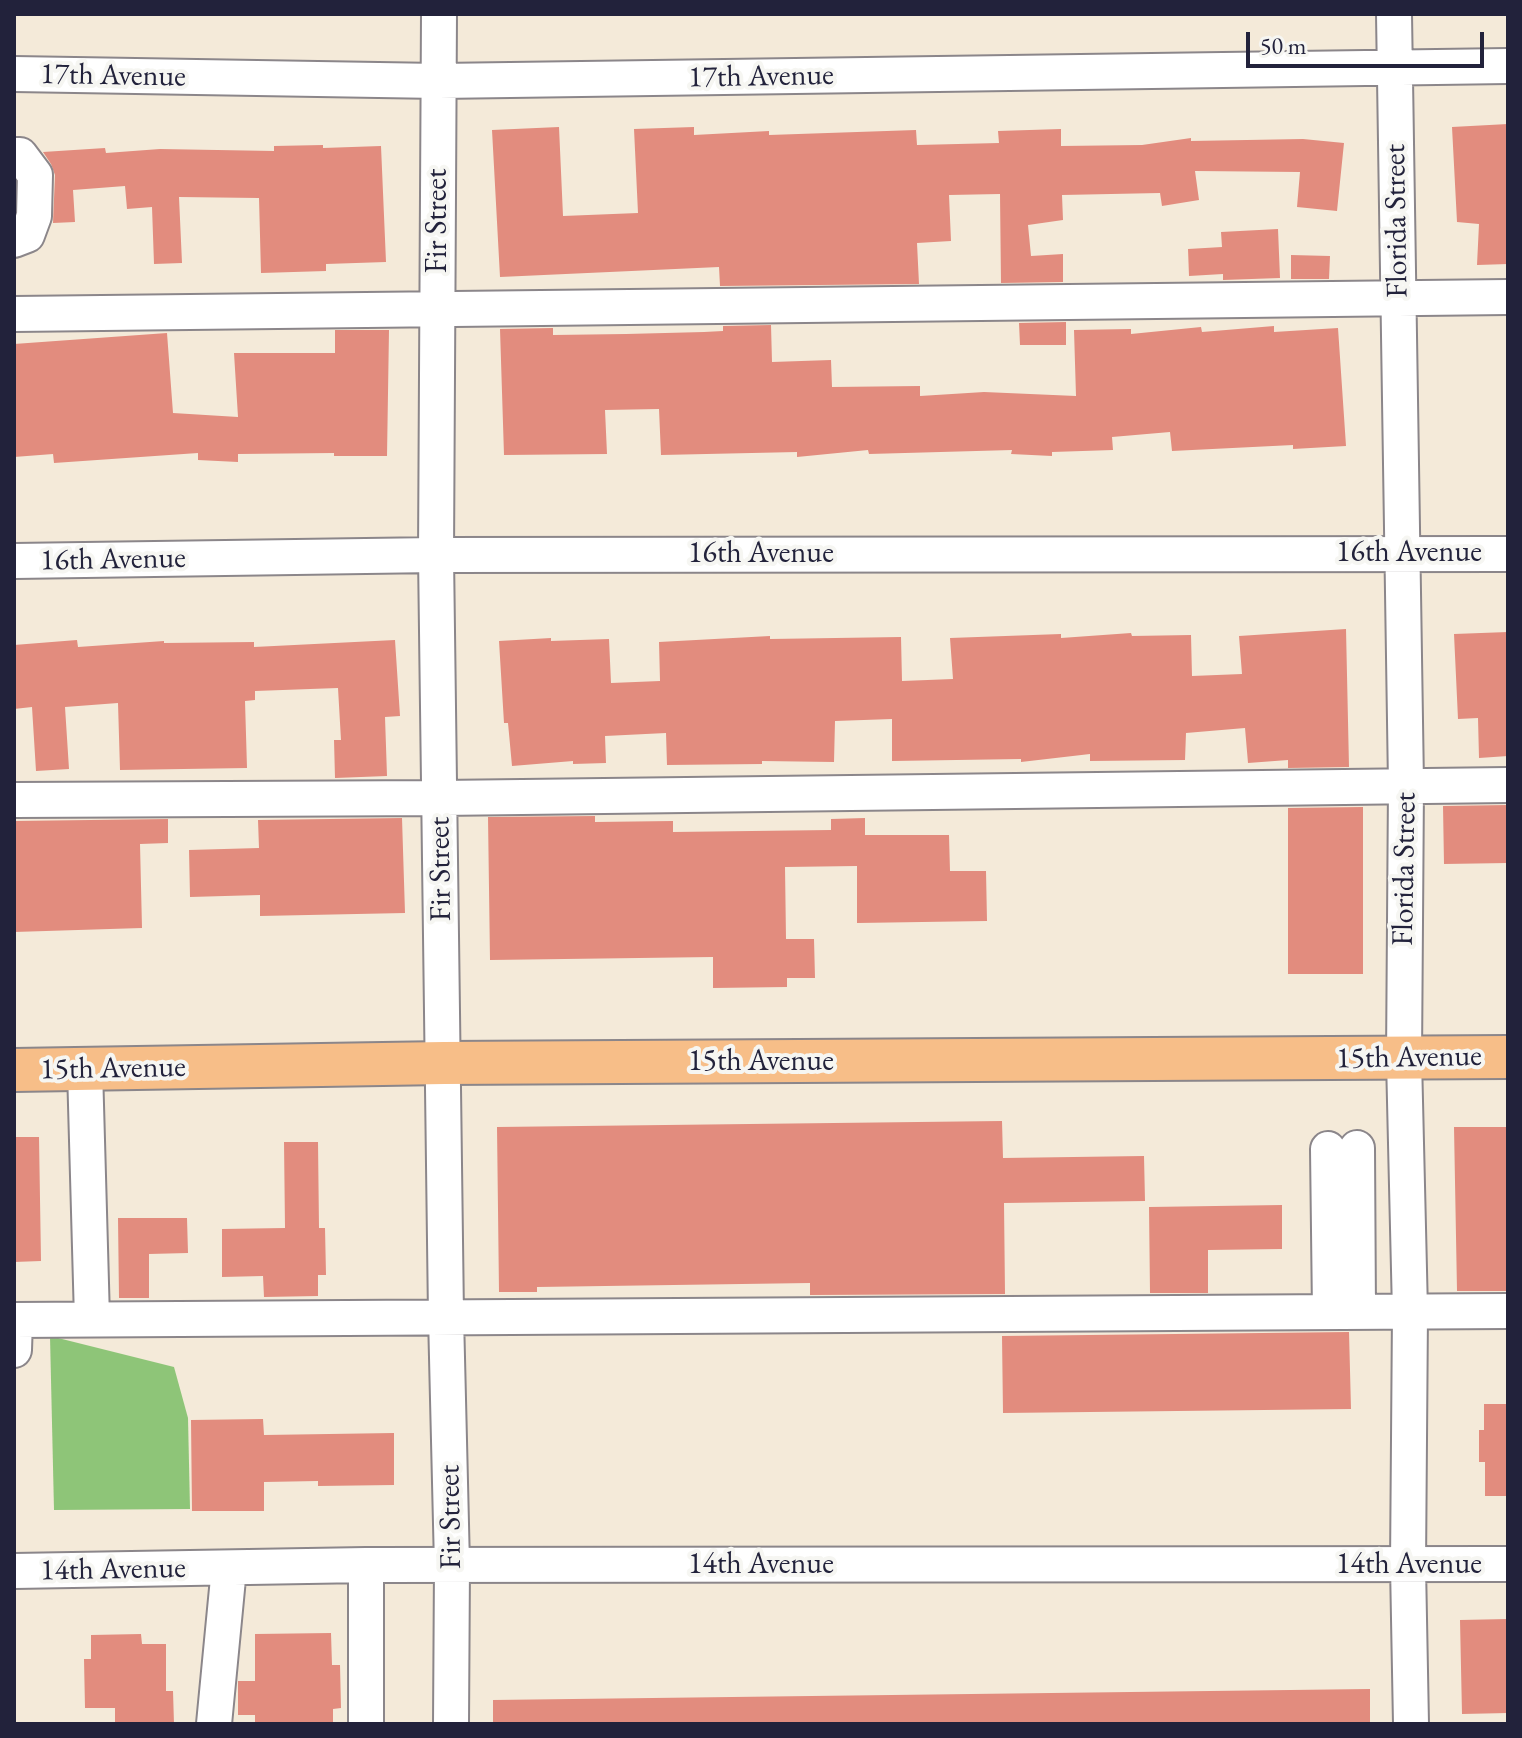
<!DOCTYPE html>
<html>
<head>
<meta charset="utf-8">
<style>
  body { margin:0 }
  #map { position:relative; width:1522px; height:1738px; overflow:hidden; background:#f4ead9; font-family:"EB Garamond",serif }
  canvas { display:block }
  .frame { position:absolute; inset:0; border:16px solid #22223b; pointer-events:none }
  .scale { position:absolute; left:1246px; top:32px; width:238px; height:36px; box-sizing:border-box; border:4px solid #22223b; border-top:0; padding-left:10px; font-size:24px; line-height:28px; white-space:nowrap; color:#22223b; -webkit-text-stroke:6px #f6f6f2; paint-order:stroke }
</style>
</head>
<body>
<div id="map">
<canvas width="1522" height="1738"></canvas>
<div class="frame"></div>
<div class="scale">50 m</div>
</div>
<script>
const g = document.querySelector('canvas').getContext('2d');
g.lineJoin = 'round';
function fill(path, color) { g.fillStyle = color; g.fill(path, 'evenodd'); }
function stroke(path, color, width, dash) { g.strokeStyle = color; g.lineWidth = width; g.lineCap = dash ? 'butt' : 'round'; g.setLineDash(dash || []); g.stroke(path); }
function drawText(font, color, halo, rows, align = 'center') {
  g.font = font + ' "EB Garamond",serif'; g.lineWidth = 8; g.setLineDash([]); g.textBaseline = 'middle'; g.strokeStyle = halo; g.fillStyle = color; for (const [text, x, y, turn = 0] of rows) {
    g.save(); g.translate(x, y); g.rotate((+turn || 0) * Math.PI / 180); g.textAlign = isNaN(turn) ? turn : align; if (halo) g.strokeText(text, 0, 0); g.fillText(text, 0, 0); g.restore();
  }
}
const green = new Path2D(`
  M 50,1336 L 174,1367 L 188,1418 L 190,1509 L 54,1510 Z`);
const building = new Path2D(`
  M 1508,124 L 1508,264 L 1477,265 L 1479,224 L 1457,222 L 1452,127 Z
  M 559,127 L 563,216 L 638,213 L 634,129 L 694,127 L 694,135 L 769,131 L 769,135 L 916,130 L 917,145 L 999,143 L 998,131 L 1061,129 L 1061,146 L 1142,145 L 1191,138 L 1191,141 L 1303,139 L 1344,143 L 1337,211 L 1297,207 L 1300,172 L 1195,171 L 1199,200 L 1162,206 L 1160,193 L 1062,195 L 1063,220 L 1028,225 L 1031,256 L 1063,254 L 1063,282 L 1001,283 L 1000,194 L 949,195 L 951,241 L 917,243 L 919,284 L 720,286 L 719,267 L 500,277 L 492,130 Z
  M 323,145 L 323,148 L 381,146 L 386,262 L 326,264 L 326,271 L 261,273 L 259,198 L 179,197 L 182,263 L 154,264 L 152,207 L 127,209 L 125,186 L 73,190 L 75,222 L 53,223 L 55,175 L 51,164 L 43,152 L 105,148 L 106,153 L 160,149 L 274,151 L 274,146 Z
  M 1278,229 L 1280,278 L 1223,280 L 1223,274 L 1189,276 L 1188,249 L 1222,247 L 1221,232 Z
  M 1291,255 L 1330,256 L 1329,279 L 1291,279 Z
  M 1066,322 L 1066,345 L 1020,345 L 1019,323 Z
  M 771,325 L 772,362 L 831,360 L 832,387 L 920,386 L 920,396 L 984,392 L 1076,396 L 1074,330 L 1131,329 L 1131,334 L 1201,327 L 1202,332 L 1274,326 L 1274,332 L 1338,328 L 1346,446 L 1293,449 L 1293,445 L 1172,451 L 1170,432 L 1112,437 L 1113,450 L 1052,452 L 1052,456 L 1011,454 L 1012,450 L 869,454 L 868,450 L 797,457 L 797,452 L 661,455 L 659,409 L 605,410 L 607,454 L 504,455 L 500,329 L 553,328 L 553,335 L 626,334 L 704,332 L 723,331 L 723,326 Z
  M 335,330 L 389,330 L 387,456 L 334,456 L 334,453 L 238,454 L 238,462 L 198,460 L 198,453 L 54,463 L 53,454 L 14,457 L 14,344 L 167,333 L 173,413 L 238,417 L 234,353 L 335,353 Z
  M 1346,629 L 1349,767 L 1288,768 L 1288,760 L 1248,763 L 1245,728 L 1186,733 L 1185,760 L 1090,761 L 1090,754 L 1021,762 L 1021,759 L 892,761 L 892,719 L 835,721 L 834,762 L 762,761 L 762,764 L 667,765 L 666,733 L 605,736 L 606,763 L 573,764 L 573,761 L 512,766 L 508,723 L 504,723 L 499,641 L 551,638 L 551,641 L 609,639 L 611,683 L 660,681 L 659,642 L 770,636 L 770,639 L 901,637 L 902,681 L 953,679 L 950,638 L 1061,634 L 1061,638 L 1131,633 L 1132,636 L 1191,635 L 1192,676 L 1242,674 L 1239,636 Z
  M 1508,632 L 1508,756 L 1479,758 L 1478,718 L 1458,719 L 1454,634 Z
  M 77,640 L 78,647 L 164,641 L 164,643 L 254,642 L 254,647 L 395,640 L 400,716 L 385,717 L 387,776 L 335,778 L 334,740 L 341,740 L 338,688 L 255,691 L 255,700 L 245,701 L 247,768 L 120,770 L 118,703 L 65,707 L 69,769 L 36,771 L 32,707 L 14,709 L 14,645 Z
  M 1508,805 L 1508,863 L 1444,864 L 1443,806 Z
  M 1363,807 L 1363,974 L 1288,974 L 1288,808 Z
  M 595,816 L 595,822 L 673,821 L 673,832 L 831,830 L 831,819 L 865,818 L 865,835 L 949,835 L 950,871 L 986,871 L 987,921 L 857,923 L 857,866 L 785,867 L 786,939 L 814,939 L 815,978 L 787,978 L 787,987 L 713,988 L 713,957 L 490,960 L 488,817 Z
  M 402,818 L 405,913 L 260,916 L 260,895 L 190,897 L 189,850 L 259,848 L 258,820 Z
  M 168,819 L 168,843 L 140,844 L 142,928 L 14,932 L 14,821 Z
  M 1002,1121 L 1003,1158 L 1144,1156 L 1145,1201 L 1004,1203 L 1005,1294 L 810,1295 L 810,1283 L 537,1287 L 537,1292 L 499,1292 L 497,1127 Z
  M 1454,1127 L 1508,1127 L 1508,1291 L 1457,1291 Z
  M 14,1137 L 39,1137 L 41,1261 L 14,1262 Z
  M 284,1142 L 318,1142 L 319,1228 L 325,1228 L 326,1275 L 318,1275 L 318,1296 L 264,1297 L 263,1276 L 222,1277 L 222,1229 L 285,1228 Z
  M 1282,1205 L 1282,1249 L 1208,1250 L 1208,1293 L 1150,1293 L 1149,1207 Z
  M 118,1218 L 187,1218 L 188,1253 L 149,1254 L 149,1298 L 119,1298 Z
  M 1349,1332 L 1351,1409 L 1003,1413 L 1002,1336 Z
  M 1484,1404 L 1508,1404 L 1508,1496 L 1485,1496 L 1485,1462 L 1479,1462 L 1479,1430 L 1484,1430 Z
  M 263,1419 L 264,1435 L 394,1433 L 394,1485 L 318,1486 L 318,1481 L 264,1482 L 264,1511 L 192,1511 L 191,1420 Z
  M 1508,1619 L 1508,1713 L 1462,1714 L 1460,1620 Z
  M 331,1633 L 332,1665 L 340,1665 L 341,1708 L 333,1709 L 333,1724 L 255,1724 L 255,1715 L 238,1715 L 238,1681 L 255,1681 L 255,1634 Z
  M 141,1634 L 142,1644 L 166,1644 L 166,1691 L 173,1691 L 174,1724 L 115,1724 L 115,1708 L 85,1708 L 84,1659 L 91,1659 L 91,1635 Z
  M 1370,1689 L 1370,1724 L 493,1724 L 493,1700 Z`);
const minor = new Path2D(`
  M 439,14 L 436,555 L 446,1316 L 452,1565 L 451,1724
  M 1394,14 L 1406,785 L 1404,1059 L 1410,1312 L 1408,1566 L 1411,1724
  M 14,74 L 439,81 L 1508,66
  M 14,155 L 20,155 L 35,175 L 34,216 L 27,235 L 14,240
  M 14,314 L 1508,297
  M 14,561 L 436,555 L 1508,554
  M 14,800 L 440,798 L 1508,785
  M 85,1069 L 92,1319
  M 1357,1148 L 1358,1312
  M 1328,1149 L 1330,1312
  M 14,1320 L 1508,1311
  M 14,1350 L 15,1320
  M 14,1571 L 366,1565 L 1508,1564
  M 214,1724 L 229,1568
  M 366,1724 L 366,1565`);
const major = new Path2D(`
  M 14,1070 L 444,1063 L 1508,1057`);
const streetNames = [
  ["17th Avenue",113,76,1],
  ["17th Avenue",761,77,-1],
  ["Fir Street",438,221,-90],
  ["Florida Street",1397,221,-91],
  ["16th Avenue",1409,553],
  ["16th Avenue",761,554],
  ["16th Avenue",113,560,-1],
  ["Fir Street",441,869,-91],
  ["Florida Street",1405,869,-89],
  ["15th Avenue",1409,1058,-1],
  ["15th Avenue",761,1062],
  ["15th Avenue",113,1069,-1],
  ["Fir Street",451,1517,-91],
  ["14th Avenue",761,1565],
  ["14th Avenue",1409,1565],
  ["14th Avenue",113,1570,-1]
];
fill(green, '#8ec578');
fill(building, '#e28c7e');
stroke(minor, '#8b868a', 38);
stroke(major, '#8b868a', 46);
stroke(minor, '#fff', 34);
stroke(major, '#f7be88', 42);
drawText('30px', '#22223b', '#f6f6f2', streetNames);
</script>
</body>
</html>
